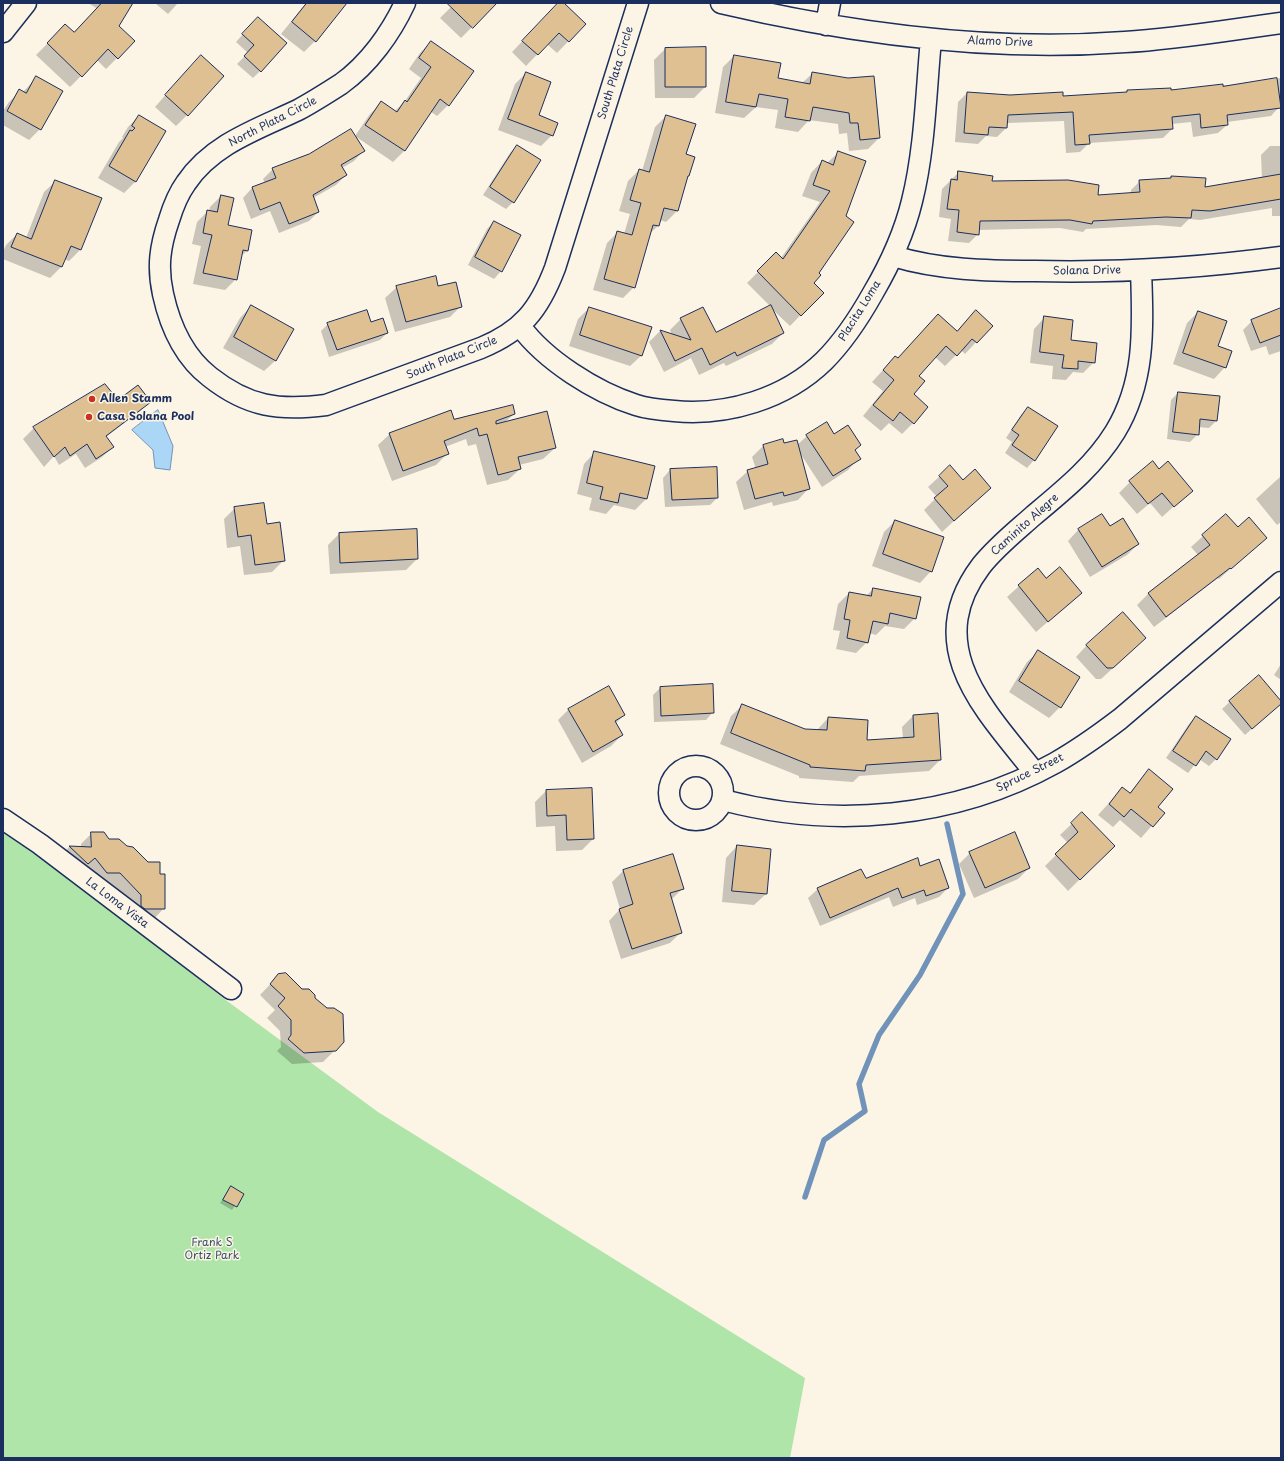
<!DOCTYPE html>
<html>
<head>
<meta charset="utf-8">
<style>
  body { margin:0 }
  #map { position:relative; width:1284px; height:1461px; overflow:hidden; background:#fcf5e5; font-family:"Playpen Sans",sans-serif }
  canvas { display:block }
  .frame { position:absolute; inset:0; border:4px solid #1b2f5e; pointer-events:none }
</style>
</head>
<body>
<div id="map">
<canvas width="1284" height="1461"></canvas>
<div class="frame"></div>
</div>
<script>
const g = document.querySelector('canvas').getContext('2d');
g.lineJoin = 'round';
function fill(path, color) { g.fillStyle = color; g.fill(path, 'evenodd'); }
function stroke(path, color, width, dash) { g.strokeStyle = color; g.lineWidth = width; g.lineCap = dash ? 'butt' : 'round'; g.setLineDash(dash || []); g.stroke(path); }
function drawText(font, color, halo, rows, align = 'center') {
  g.font = font + ' "Playpen Sans",sans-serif'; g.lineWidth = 3; g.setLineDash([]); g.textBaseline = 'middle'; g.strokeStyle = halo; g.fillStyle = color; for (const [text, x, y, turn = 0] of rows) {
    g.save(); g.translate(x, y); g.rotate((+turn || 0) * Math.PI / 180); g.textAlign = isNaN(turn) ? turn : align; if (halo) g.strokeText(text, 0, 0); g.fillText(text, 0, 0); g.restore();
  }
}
const green = new Path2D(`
  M 3,826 L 223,998 L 378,1112 L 805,1378 L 790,1458 L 3,1458 Z`);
const water = new Path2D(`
  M 158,410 L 173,446 L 170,470 L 155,468 L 153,450 L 132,430 Z`);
const shadow = new Path2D(`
  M 88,3 L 132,3 L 118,26 L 117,58 L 106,69 L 97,60 L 70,87 L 36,55 L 65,26 L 73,34 L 98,9 Z
  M 157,3 L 178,3 L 168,14 L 156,4 Z
  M 306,3 L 346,3 L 315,41 L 304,52 L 281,34 Z
  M 455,3 L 496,3 L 461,38 L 440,18 Z
  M 559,3 L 563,3 L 585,24 L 557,53 L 547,44 L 526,66 L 512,52 Z
  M 251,25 L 260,71 L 253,78 L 237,64 L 248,53 L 236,42 Z
  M 431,42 L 448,105 L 437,116 L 430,111 L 404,151 L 393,162 L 355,136 L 363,151 L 354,161 L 342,168 L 346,175 L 336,185 L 313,198 L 318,212 L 309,221 L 279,233 L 270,211 L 251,219 L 243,198 L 252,188 L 265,183 L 263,179 L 273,169 L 355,136 L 370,114 L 381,103 L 394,112 L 405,101 L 421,78 L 409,69 L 420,53 Z
  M 665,49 L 705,87 L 694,98 L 655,98 L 654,60 Z
  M 734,56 L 777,79 L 802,83 L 813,73 L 879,138 L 868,149 L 849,151 L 847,133 L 839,134 L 838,124 L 809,120 L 798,132 L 775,128 L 778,110 L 756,107 L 744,118 L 715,113 L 723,67 Z
  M 190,67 L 187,115 L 176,126 L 155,107 Z
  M 526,73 L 538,116 L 552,135 L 541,146 L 498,130 L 515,84 Z
  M 37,77 L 40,129 L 29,140 L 3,125 L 3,111 L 9,102 L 20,91 L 23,92 Z
  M 1281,78 L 1281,105 L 1271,116 L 1227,122 L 1227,125 L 1218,133 L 1193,137 L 1191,122 L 1172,124 L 1172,129 L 1163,138 L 1089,143 L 1080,152 L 1066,153 L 1064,121 L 1007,123 L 1006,128 L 997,137 L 986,136 L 978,144 L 955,142 L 958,102 L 967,93 L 1010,96 L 1062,97 L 1125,94 L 1128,91 L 1170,91 L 1222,87 Z
  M 139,116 L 165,131 L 135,182 L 124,193 L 98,178 L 119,142 L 123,138 L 122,137 L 128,127 Z
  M 666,116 L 685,155 L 689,176 L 686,178 L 677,211 L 666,222 L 660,220 L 658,226 L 649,234 L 634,287 L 623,298 L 593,290 L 607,243 L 618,232 L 624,234 L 630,214 L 619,211 L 628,181 L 639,170 L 642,171 L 655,127 Z
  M 517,146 L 513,202 L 506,209 L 483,195 L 510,153 Z
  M 1270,146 L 1281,146 L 1281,216 L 1272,216 L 1272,208 L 1200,220 L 1189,219 L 1181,227 L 1156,225 L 1086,229 L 1083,232 L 1060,228 L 978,230 L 978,234 L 969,243 L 948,241 L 951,219 L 939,217 L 942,189 L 958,173 L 991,182 L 1096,196 L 1131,194 L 1131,190 L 1140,181 L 1169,179 L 1171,177 L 1204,188 L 1262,178 L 1261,155 Z
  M 839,152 L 817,273 L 812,283 L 822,293 L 790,326 L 772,309 L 783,333 L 772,344 L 726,366 L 724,363 L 699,375 L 691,358 L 664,372 L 649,342 L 660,331 L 672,335 L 670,330 L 681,319 L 715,333 L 771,307 L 747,283 L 776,254 L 781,258 L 820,202 L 802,196 L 811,173 L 822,161 L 827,163 Z
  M 56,181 L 101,199 L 80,250 L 69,261 L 64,259 L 61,267 L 50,278 L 3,259 L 3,252 L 6,245 L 17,234 L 26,238 L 44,192 Z
  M 221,196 L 227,226 L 251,231 L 247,251 L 241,256 L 236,279 L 225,290 L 193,284 L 201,246 L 192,244 L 197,222 L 208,211 L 209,211 L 210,207 Z
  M 494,222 L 501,271 L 494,279 L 468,265 L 487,229 Z
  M 397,287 L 438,287 L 461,306 L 450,317 L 395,332 L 385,298 Z
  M 251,306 L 276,360 L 264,371 L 223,348 L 240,318 Z
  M 589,308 L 642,355 L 630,366 L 569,346 L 578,319 Z
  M 1281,310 L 1281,351 L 1269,355 L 1266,346 L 1251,351 L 1243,330 L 1252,321 Z
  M 1198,312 L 1217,346 L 1225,367 L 1214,379 L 1173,364 L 1187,323 Z
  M 1045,317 L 1094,362 L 1083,373 L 1073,372 L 1066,380 L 1052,379 L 1053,366 L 1030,363 L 1034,329 Z
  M 370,323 L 387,333 L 380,340 L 329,357 L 321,331 L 328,324 Z
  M 991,326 L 965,354 L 961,350 L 945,366 L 935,357 L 917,376 L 912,395 L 913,423 L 902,434 L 889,423 L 881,431 L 863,416 L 883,391 L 872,382 L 895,357 L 897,359 L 956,332 Z
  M 104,385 L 118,401 L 149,402 L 139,412 L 106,437 L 113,447 L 102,457 L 85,468 L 76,454 L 59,465 L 54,456 L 44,467 L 23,439 L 34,428 Z
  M 1178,393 L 1216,421 L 1209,428 L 1198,427 L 1198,434 L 1190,442 L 1167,439 L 1171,400 Z
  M 1028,408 L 1034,460 L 1027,468 L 1005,453 L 1012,442 L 1006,438 L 1021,415 Z
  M 514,414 L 505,422 L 555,448 L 543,459 L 519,465 L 520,469 L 508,480 L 487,485 L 476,444 L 468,446 L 466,439 L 445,447 L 448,453 L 436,465 L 392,481 L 378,445 L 390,434 L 454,420 Z
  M 834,435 L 860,445 L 854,451 L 859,458 L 848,470 L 822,487 L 800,453 L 809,488 L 798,500 L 773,506 L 772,502 L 744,510 L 736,482 L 748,471 L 756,469 L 752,457 L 764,445 L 797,445 L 807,436 Z
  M 595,452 L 654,467 L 646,499 L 635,510 L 614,505 L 606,514 L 589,510 L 592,498 L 577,494 L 584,464 Z
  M 670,470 L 717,498 L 710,505 L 665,507 L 663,478 Z
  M 940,476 L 990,488 L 942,532 L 924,510 L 937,497 L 928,487 Z
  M 1280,477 L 1281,522 L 1277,525 L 1256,499 Z
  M 1130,482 L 1191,491 L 1162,517 L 1150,503 L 1137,514 L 1119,493 Z
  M 235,508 L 284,560 L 272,572 L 244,575 L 240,546 L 227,548 L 224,519 Z
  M 1226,515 L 1237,529 L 1265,538 L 1219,579 L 1218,578 L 1154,627 L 1137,605 L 1148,594 L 1198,555 L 1191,547 Z
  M 895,521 L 931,571 L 920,583 L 872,566 L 884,532 Z
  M 1109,527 L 1138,544 L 1127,555 L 1090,577 L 1068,541 L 1079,529 Z
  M 416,530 L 417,559 L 406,570 L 330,574 L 328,545 L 339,534 Z
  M 1038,569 L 1046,580 L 1081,593 L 1036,632 L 1007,597 Z
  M 873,589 L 915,618 L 904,629 L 885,626 L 876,635 L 869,633 L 867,642 L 856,653 L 836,649 L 840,631 L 833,630 L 838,604 L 849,593 L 866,596 Z
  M 1087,645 L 1134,649 L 1101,679 L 1096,679 L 1076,657 Z
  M 1039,651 L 1060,707 L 1049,718 L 1009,692 L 1027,662 Z
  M 1281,664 L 1281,680 L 1274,675 Z
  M 1258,676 L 1281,703 L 1245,735 L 1222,709 Z
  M 660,688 L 713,712 L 706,720 L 654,722 L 653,695 Z
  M 743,705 L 804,730 L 817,730 L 828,718 L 866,741 L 903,739 L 902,727 L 913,716 L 937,714 L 940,760 L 929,771 L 859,776 L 853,782 L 799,778 L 799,776 L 720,744 L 731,716 Z
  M 569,709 L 624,715 L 615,724 L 622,735 L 611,746 L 582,763 L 558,720 Z
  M 1196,717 L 1216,759 L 1209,766 L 1199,759 L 1188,773 L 1166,758 L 1189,724 Z
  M 1150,771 L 1157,807 L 1163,813 L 1141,838 L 1120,820 L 1113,827 L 1098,815 L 1122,789 L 1129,794 Z
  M 591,789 L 593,839 L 582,850 L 556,851 L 555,826 L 536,827 L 535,802 L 546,791 Z
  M 1082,814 L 1113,846 L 1068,891 L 1045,866 L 1068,843 L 1060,835 Z
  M 92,833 L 127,847 L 159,875 L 164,908 L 153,920 L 130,906 L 109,883 L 96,884 L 59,858 L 69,847 L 81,847 L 81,844 Z
  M 737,846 L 770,850 L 766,894 L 754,905 L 722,902 L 726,858 Z
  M 970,853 L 1029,868 L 1018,879 L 974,898 L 959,864 Z
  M 673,855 L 683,888 L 671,900 L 681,932 L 670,943 L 621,959 L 609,921 L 620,909 L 612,882 L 623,871 Z
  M 920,868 L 948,888 L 939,897 L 917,905 L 915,898 L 893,907 L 889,897 L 820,926 L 808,898 L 818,889 Z
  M 279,975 L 314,999 L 343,1042 L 323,1062 L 292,1064 L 277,1051 L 281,1047 L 280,1031 L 267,1018 L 275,1010 L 260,995 Z
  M 231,1187 L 243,1194 L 232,1210 L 220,1203 Z`);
const stream = new Path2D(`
  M 805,1197 L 824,1140 L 865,1111 L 859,1084 L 879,1035 L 920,975 L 963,894 L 947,824`);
const building = new Path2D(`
  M 102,3 L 133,3 L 119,26 L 135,41 L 118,59 L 108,49 L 82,77 L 47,43 L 65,24 L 74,32 Z
  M 307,3 L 347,3 L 316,42 L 292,22 Z
  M 447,3 L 497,3 L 473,28 Z
  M 558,3 L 564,3 L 586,24 L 569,42 L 559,33 L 538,55 L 522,41 Z
  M 258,17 L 287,43 L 261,72 L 244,56 L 254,45 L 242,34 Z
  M 431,41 L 474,71 L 449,106 L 440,99 L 405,151 L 365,125 L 381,101 L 397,112 L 405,100 L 407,102 L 431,67 L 419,58 Z
  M 706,47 L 706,87 L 665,87 L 665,48 Z
  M 201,55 L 224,76 L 188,116 L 165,95 Z
  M 734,55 L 781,63 L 778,78 L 810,84 L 812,72 L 848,78 L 874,76 L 880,138 L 860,140 L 858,123 L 850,123 L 849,113 L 813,107 L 810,121 L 785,117 L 788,99 L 759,94 L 756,107 L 726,102 Z
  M 526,72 L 551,82 L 539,115 L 558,123 L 553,136 L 508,119 Z
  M 36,76 L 63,91 L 41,130 L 7,111 L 19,89 L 26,93 Z
  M 1277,78 L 1281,108 L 1227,115 L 1228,125 L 1201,128 L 1200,114 L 1172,117 L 1173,129 L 1089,135 L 1090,144 L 1075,145 L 1073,112 L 1008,115 L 1007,128 L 989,127 L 988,135 L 964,133 L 967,92 L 1010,95 L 1063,92 L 1063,96 L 1127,92 L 1127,90 L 1171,88 L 1171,90 L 1223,84 L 1223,86 Z
  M 139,115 L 166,131 L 136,182 L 109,166 L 130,130 L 132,131 L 135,128 L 132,126 Z
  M 666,115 L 696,124 L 686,154 L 695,157 L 689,176 L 688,176 L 678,211 L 664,208 L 659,226 L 653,225 L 635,288 L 604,279 L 617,231 L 632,235 L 641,203 L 630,200 L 639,169 L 649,172 Z
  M 351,129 L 365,151 L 341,165 L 347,175 L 313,195 L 319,212 L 289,224 L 280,202 L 260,210 L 252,187 L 276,178 L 272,168 L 309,154 Z
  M 517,145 L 541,160 L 514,203 L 490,187 Z
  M 838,151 L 866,161 L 846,216 L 854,222 L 819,273 L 821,275 L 814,283 L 824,293 L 801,316 L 757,271 L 776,252 L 783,259 L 830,191 L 813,185 L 822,160 L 833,165 Z
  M 958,171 L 993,176 L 992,181 L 1068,180 L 1099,185 L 1098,195 L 1140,192 L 1139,180 L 1171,178 L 1171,176 L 1206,178 L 1205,187 L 1281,174 L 1281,199 L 1210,211 L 1192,210 L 1191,218 L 1166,217 L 1093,221 L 1092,224 L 1070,220 L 980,221 L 979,235 L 957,232 L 959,210 L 947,209 L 951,179 L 957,180 Z
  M 55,180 L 102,198 L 81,250 L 71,246 L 62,267 L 11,247 L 17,233 L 31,239 Z
  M 221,195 L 234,198 L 228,225 L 252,230 L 248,251 L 243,250 L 237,280 L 203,273 L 212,235 L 203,233 L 207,210 L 217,212 Z
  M 494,221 L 521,235 L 502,272 L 475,257 Z
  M 436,276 L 438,286 L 456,282 L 462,307 L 406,322 L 396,286 Z
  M 251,305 L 294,329 L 276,361 L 234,337 Z
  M 771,305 L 784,333 L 737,356 L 735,352 L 710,365 L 702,348 L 675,361 L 660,330 L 691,340 L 680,318 L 703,307 L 716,332 Z
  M 589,307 L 652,327 L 642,356 L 580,335 Z
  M 1281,308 L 1281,335 L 1260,343 L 1251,320 Z
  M 367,310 L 371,322 L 383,318 L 388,333 L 337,350 L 327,323 Z
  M 976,310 L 993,326 L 977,343 L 972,339 L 957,356 L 946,346 L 919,376 L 925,381 L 914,394 L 928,407 L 914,424 L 900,412 L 893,421 L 873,405 L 894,380 L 883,370 L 895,356 L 898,358 L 938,314 L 957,331 Z
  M 1198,311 L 1227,321 L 1218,346 L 1232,351 L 1226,368 L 1183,353 Z
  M 1044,316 L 1073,320 L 1071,340 L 1097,343 L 1095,363 L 1078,361 L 1078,369 L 1062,368 L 1064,355 L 1040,352 Z
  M 105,384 L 118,400 L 138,385 L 151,402 L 106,436 L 114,447 L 96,459 L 87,444 L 70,456 L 65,447 L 54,457 L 33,427 Z
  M 1178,392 L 1220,396 L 1217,421 L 1200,419 L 1199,435 L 1173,432 Z
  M 513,405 L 515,414 L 496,421 L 496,424 L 547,411 L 556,448 L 518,457 L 521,469 L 498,475 L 487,434 L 479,436 L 477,428 L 444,441 L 449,454 L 403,471 L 389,433 L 451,410 L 454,419 Z
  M 1028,407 L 1058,426 L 1035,461 L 1012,445 L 1019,435 L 1012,430 Z
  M 827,422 L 834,434 L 848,425 L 861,445 L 855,450 L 861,459 L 833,476 L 806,435 Z
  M 783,439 L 784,443 L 797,440 L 810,489 L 784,496 L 783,492 L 755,499 L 747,470 L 768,464 L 763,445 Z
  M 594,451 L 655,466 L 647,499 L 620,493 L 618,503 L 600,499 L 603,487 L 587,483 Z
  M 1153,461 L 1159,469 L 1168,461 L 1193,491 L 1174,507 L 1162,493 L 1148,504 L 1129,481 Z
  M 950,465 L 963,480 L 975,469 L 991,488 L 954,521 L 934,498 L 948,486 L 939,476 Z
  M 717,467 L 718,498 L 672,500 L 670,469 Z
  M 264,503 L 267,524 L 280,522 L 285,561 L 255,565 L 251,535 L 238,537 L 234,507 Z
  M 1102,514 L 1110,526 L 1123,518 L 1139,544 L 1102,567 L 1078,529 Z
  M 1226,514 L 1238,527 L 1249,517 L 1267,538 L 1231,569 L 1230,568 L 1166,617 L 1148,593 L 1210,545 L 1202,535 Z
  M 895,520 L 944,537 L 932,572 L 883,554 Z
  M 417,529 L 418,559 L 340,563 L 339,533 Z
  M 1060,567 L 1082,593 L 1048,622 L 1018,585 L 1038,568 L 1046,578 Z
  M 873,588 L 921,597 L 916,619 L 890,613 L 888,624 L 873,621 L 868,643 L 847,638 L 850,620 L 844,619 L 849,592 L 871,596 Z
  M 1123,612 L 1146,638 L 1113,668 L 1107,668 L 1086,645 Z
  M 1038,650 L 1080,677 L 1061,708 L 1019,681 Z
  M 1259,675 L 1281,701 L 1281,704 L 1252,729 L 1229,701 Z
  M 713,684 L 714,713 L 661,716 L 660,687 Z
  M 609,686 L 625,715 L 615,721 L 623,735 L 593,752 L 568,709 Z
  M 742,704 L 805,729 L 827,730 L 828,717 L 868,720 L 867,740 L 914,737 L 913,715 L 938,713 L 941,760 L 866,765 L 865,771 L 810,767 L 810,765 L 731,733 Z
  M 1196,716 L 1231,739 L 1217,760 L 1206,751 L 1196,766 L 1173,751 Z
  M 1149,769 L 1173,789 L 1158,807 L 1165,813 L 1153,827 L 1131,809 L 1124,817 L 1109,804 L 1122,787 L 1130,793 Z
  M 592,788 L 594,839 L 567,840 L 566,815 L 547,816 L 546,790 Z
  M 1082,812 L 1115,846 L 1080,880 L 1055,854 L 1078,832 L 1071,823 Z
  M 91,832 L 104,832 L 109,839 L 119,839 L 127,846 L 133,847 L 148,862 L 160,862 L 160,874 L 165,874 L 165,909 L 145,909 L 141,906 L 141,895 L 120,873 L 107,873 L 95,858 L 88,864 L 69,846 L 91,847 Z
  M 1015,832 L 1030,868 L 985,888 L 969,852 Z
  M 737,845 L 771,849 L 767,894 L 732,891 Z
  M 673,854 L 684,889 L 670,893 L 682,933 L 632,949 L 619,909 L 633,904 L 623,870 Z
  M 918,858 L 920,866 L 939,859 L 949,888 L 926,896 L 924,890 L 902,898 L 898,888 L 830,918 L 817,888 L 861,869 L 866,878 Z
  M 286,973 L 302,989 L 309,989 L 315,995 L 315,998 L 327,1008 L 334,1008 L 343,1014 L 344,1042 L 336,1051 L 304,1053 L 288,1039 L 291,1035 L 291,1020 L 278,1006 L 285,998 L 270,984 L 278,974 Z
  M 231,1186 L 244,1194 L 237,1207 L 223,1200 Z`);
const minor = new Path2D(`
  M 405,3 C 391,33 369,64 341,84 C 327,93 313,102 298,110 C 258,129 212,144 186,183 C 178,194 173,207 169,220 C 160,246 157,267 163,294 C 170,326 184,357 210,377 C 248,407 279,411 326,405 L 481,348 C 522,331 539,310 555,268 L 638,3
  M 721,3 C 853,34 990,52 1125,42 C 1177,39 1229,30 1281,23
  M 826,25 L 830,3
  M 3,32 L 26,3
  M 893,256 C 939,270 987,271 1035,271 C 1117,273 1199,268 1281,257
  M 520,326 C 545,360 595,392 636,405 C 648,409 661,410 674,411 C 727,416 785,399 824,361 C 844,341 859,318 873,293 C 890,264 904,234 912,201 C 925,149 926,92 931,39
  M669 793a27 27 0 1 1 54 0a27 27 0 1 1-54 0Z
  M 1035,773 C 986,711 920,647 981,566 C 996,547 1015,532 1033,516 C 1064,490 1094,466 1115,432 C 1146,381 1143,327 1141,270
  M 723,800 C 833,829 954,819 1055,763 C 1078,750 1099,735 1120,719 L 1281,582
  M 3,819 L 40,844 L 231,989`);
const markers = [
  [92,399,4,"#c8321e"],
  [89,417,4,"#c8321e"]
];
const streetNames = [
  ["Alamo Drive",1000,42,2],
  ["South Plata Circle",616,73,-73],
  ["North Plata Circle",273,122,-27],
  ["Solana Drive",1087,271,-1],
  ["Placita Loma",860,311,-58],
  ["South Plata Circle",452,358,-22],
  ["Caminito Alegre",1025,525,-42],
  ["Spruce Street",1030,773,-26],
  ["La Loma Vista",117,903,37]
];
const poiNames = [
  ["Allen Stamm",100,399],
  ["Casa Solana Pool",97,417]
];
const parkNames = [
  ["Frank S",212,1243],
  ["Ortiz Park",212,1256]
];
fill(green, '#afe5a8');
fill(water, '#abd6f6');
stroke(water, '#7193b9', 1);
fill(shadow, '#0003');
stroke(stream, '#7193b9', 5.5);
fill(building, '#dfc092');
stroke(building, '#1b2f5e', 1);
stroke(minor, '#1b2f5e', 23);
stroke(minor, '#fcf5e5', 20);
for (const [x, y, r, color] of markers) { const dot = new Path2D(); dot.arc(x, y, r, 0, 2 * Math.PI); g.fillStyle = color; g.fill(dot); stroke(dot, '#fcf5e5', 1.5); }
drawText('11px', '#1b2f5e', '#fcf5e5', streetNames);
drawText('bold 11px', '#1b2f5e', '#fcf5e5', poiNames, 'left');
drawText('11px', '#39536d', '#fcf5e5', parkNames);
</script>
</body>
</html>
